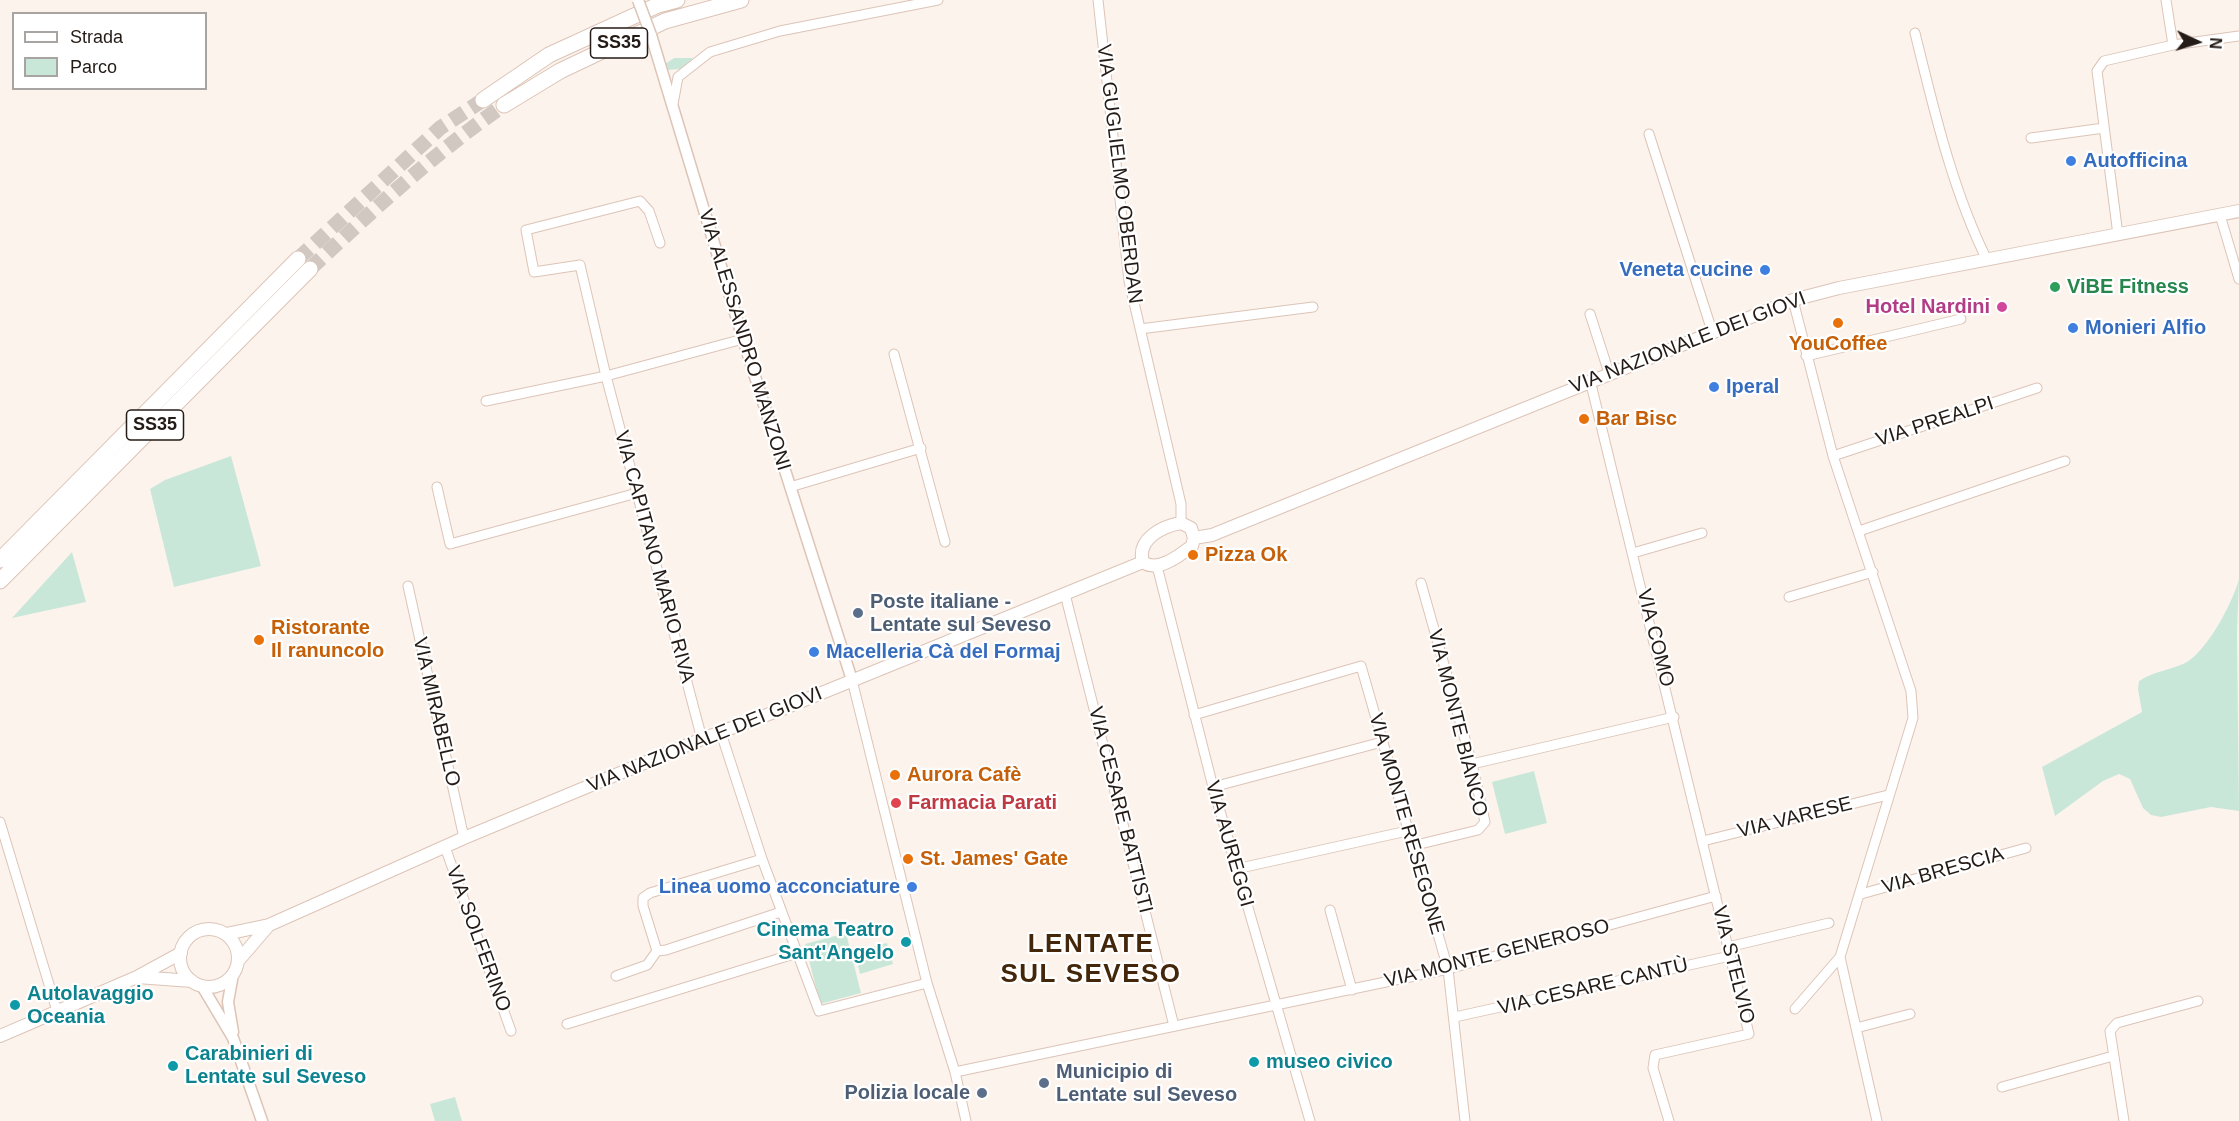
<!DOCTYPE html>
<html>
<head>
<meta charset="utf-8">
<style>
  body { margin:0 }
  #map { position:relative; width:2239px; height:1121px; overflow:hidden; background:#fdf3ed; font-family:Helvetica,sans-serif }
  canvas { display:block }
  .legend { position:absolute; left:12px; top:12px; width:195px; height:78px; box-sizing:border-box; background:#fff; border:2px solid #a7a4a2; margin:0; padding:8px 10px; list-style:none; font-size:18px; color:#241b16 }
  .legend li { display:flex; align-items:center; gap:12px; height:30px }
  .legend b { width:30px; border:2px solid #a7a4a2 }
  .north { position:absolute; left:2167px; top:12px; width:60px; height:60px; -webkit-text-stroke:4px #fff; paint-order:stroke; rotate:94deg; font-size:16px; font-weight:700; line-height:24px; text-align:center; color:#241b16 }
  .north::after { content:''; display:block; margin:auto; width:21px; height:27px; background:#241b16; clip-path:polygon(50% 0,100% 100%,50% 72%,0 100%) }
</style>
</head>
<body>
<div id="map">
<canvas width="2239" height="1121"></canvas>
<ul class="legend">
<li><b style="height:8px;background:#fff"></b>Strada</li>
<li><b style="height:16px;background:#c9e7d8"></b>Parco</li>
</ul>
<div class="north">N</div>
</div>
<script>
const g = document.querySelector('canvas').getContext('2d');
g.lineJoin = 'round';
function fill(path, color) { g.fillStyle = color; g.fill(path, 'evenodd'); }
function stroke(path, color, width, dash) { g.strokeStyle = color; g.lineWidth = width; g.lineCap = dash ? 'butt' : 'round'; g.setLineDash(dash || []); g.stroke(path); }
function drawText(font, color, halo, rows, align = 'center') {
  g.font = font + ' Helvetica,sans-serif'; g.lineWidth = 4.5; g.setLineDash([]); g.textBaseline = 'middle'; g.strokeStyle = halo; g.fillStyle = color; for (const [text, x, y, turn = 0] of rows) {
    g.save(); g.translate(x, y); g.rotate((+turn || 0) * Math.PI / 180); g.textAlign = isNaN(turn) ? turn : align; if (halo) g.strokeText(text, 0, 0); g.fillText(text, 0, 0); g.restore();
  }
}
const green = new Path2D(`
  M 674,58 L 693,58 L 681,69 L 666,70 L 665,64 Z
  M 231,456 L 261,566 L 174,587 L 150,489 L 165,480 Z
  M 72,552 L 86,602 L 12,618 Z
  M 2239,579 L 2237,634 L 2239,811 L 2211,807 L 2161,817 L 2151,815 L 2143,808 L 2130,779 L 2119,774 L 2103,781 L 2055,816 L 2042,767 L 2142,712 L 2138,689 L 2139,681 C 2152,672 2169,670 2183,664 C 2206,654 2233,602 2239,579 Z
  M 1534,771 L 1547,823 L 1505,834 L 1492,782 Z
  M 846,933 L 861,993 L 820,1004 L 805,944 Z
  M 887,943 L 893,964 L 860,974 L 855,952 Z
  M 455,1097 L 462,1121 L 435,1121 L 430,1104 Z`);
const trunkTunnel = new Path2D(`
  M 298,259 L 440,128 L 483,100
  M 310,269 C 374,209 432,155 504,105`);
const minor = new Path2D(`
  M 1098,0 L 1129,281 L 1181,504 L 1181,523
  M 2166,0 L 2173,45
  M 1915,33 C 1934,110 1952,189 1987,260
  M 673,104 L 678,77 L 710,52 L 780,31 L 938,0
  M 1649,134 L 1712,331
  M 2031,138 L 2104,128
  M 2220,215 L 2239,279
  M 2118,235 L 2097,71 L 2104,61 L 2173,45 L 2239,36
  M 660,243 L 649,211 L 640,201 L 526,230 L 534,272 L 580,265 L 606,376 L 702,739
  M 1793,300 L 1833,456 L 1911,691 L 1913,718 L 1840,957 L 1877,1121
  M 1590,314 L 1609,373
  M 1140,329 L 1313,307
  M 894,354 L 945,542
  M 1806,356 L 1961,319
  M 1590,380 L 1749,1034 L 1655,1055 L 1653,1068 L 1669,1121
  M 486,401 L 606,376 L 743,339
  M 1833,456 L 2037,388
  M 437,487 L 450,544 L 637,493
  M 790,487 L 921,448
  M 1859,531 L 2065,461
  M 1633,553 L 1702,533
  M 1157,566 L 1213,787 L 1310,1121
  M 408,586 L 464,838
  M 1065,594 L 1174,1026
  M 1789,597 L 1873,572
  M 852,680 L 927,983 L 955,1072 L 966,1121
  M 1194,715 L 1361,666 L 1448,969 L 1465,1121
  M 721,733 L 762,859 L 819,1011 L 927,983
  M 1472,764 L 1674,717
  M 1213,787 L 1382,742
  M 0,822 L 57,1011
  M 1703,841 L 1888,795
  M 1412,846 L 1478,830 L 1485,822 L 1472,764 L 1421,583
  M 445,847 L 511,1031
  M 1236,869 L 1407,831
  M 1861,894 L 2026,848
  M 1330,910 L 1352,990
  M 1728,947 L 1829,923
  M 657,951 L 643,906 L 643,898 L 650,893 L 762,859
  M 657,951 L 666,950 L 781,912
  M 616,976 L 647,965 L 657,951
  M 1795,1009 L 1840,957
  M 1455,1017 L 1730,956
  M 567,1024 L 797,953
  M 1856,1028 L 1910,1014
  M 955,1072 L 1448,969 L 1716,896
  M 2002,1087 L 2113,1056
  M 2124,1121 L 2110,1031 L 2117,1023 L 2198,1001`);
const tertiary = new Path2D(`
  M 651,35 L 743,339 L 852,680
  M 202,986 L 233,1038 L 262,1121
  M 233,1032 L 228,1002 L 233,974`);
const secondary = new Path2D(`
  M 1181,523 L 1191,528 L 1194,538 L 1192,546 C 1180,555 1158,573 1143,562 C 1136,539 1163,526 1181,523 Z
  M 1194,538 L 1212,535 L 1793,300 L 1839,288 L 2239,211
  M180 958a29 29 0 1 1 58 0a29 29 0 1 1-58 0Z
  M 226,934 L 269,925 L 464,838 L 702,739 L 780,710 L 1143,562
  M 238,961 L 269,925
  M 137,977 L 192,981
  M 0,1036 L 137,977 L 181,953`);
const trunk = new Path2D(`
  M 483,100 L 549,55 L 658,5 L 677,0
  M 504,105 L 560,71 L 665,21 L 741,0
  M 0,560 L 298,259
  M 0,581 L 310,269`);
const tertiaryBridge = new Path2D(`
  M 638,0 L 651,35`);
const markers = [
  [2071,161,6,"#3f7fe0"],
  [1765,270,6,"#3f7fe0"],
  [2055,287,6,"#2e9e5b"],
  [2002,307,6,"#d1479c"],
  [1838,323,6,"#e8710a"],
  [2073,328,6,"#3f7fe0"],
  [1714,387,6,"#3f7fe0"],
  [1584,419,6,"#e8710a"],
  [1193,555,6,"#e8710a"],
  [858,613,6,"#5c6f8a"],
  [259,640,6,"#e8710a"],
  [814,652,6,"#3f7fe0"],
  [895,775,6,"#e8710a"],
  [896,803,6,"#e0444e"],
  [908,859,6,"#e8710a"],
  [912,887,6,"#3f7fe0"],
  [906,942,6,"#0f9aa8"],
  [15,1005,6,"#0f9aa8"],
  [1254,1062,6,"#0f9aa8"],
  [173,1066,6,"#0f9aa8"],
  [1044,1083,6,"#5c6f8a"],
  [982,1093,6,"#5c6f8a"]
];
const shields = [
  [619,43,57],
  [155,425,57]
];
const shieldNames = [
  ["SS35",619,43],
  ["SS35",155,425]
];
const shopNames = [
  ["Autofficina",2083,161],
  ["Veneta cucine",1753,270,"right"],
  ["Monieri Alfio",2085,328],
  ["Iperal",1726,387],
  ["Macelleria Cà del Formaj",826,652],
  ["Linea uomo acconciature",900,887,"right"]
];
const streetNames = [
  ["VIA GUGLIELMO OBERDAN",1119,174,83],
  ["VIA ALESSANDRO MANZONI",744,340,73],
  ["VIA NAZIONALE DEI GIOVI",1688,343,-21],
  ["VIA PREALPI",1935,422,-18],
  ["VIA CAPITANO MARIO RIVA",654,557,75],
  ["VIA COMO",1655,638,76],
  ["VIA MIRABELLO",436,712,77],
  ["VIA MONTE BIANCO",1457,723,76],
  ["VIA NAZIONALE DEI GIOVI",705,740,-22],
  ["VIA CESARE BATTISTI",1120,810,76],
  ["VIA VARESE",1795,818,-14],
  ["VIA MONTE RESEGONE",1406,824,74],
  ["VIA AUREGGI",1229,844,74],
  ["VIA BRESCIA",1943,871,-16],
  ["VIA SOLFERINO",478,939,70],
  ["VIA MONTE GENEROSO",1497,954,-14],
  ["VIA STELVIO",1733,965,76],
  ["VIA CESARE CANTÙ",1593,987,-13]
];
const leisureNames = [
  ["ViBE Fitness",2067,287]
];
const hotelNames = [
  ["Hotel Nardini",1990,307]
];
const foodNames = [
  ["YouCoffee",1838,344,"center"],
  ["Bar Bisc",1596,419],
  ["Pizza Ok",1205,555],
  ["Ristorante",271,628],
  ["Il ranuncolo",271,651],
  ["Aurora Cafè",907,775],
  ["St. James' Gate",920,859]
];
const serviceNames = [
  ["Poste italiane -",870,602],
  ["Lentate sul Seveso",870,625],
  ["Municipio di",1056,1072],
  ["Lentate sul Seveso",1056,1095],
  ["Polizia locale",970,1093,"right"]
];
const healthNames = [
  ["Farmacia Parati",908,803]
];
const cultureNames = [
  ["Cinema Teatro",894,930,"right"],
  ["Sant'Angelo",894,953,"right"],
  ["Autolavaggio",27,994],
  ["Oceania",27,1017],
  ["Carabinieri di",185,1054],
  ["Lentate sul Seveso",185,1077],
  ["museo civico",1266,1062]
];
const districtNames = [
  ["LENTATE",1091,945],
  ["SUL SEVESO",1091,975]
];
fill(green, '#c9e7d8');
stroke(trunkTunnel, '#d2c8c2', 15, [15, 8]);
stroke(minor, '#dcc4b7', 11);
stroke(tertiary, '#dcc4b7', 13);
stroke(secondary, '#dcc4b7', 14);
stroke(trunk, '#dcc4b7', 17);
stroke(minor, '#fff', 9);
stroke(tertiary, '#fff', 10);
stroke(secondary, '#fff', 12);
stroke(trunk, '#fff', 15);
stroke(tertiaryBridge, '#dcc4b7', 13, []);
stroke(tertiaryBridge, '#fff', 10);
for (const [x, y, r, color] of markers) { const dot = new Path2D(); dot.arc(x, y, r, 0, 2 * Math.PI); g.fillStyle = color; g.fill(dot); stroke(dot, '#fff', 2); }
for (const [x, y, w] of shields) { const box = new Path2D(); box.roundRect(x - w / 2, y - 15, w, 30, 4.5); g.fillStyle = '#fff'; g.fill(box); stroke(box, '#241b16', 1.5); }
drawText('bold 18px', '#241b16', null, shieldNames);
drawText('bold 20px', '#366cbe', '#fff', shopNames, 'left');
drawText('20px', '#241b16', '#fff', streetNames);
drawText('bold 20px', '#27864d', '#fff', leisureNames, 'left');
drawText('bold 20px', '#b23c85', '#fff', hotelNames, 'right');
drawText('bold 20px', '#c56008', '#fff', foodNames, 'left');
drawText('bold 20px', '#4e5e75', '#fff', serviceNames, 'left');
drawText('bold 20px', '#be3a42', '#fff', healthNames, 'left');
drawText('bold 20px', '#0d838f', '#fff', cultureNames, 'left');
g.letterSpacing = '1.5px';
drawText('bold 26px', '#44270a', '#fff', districtNames);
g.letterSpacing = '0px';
</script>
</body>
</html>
